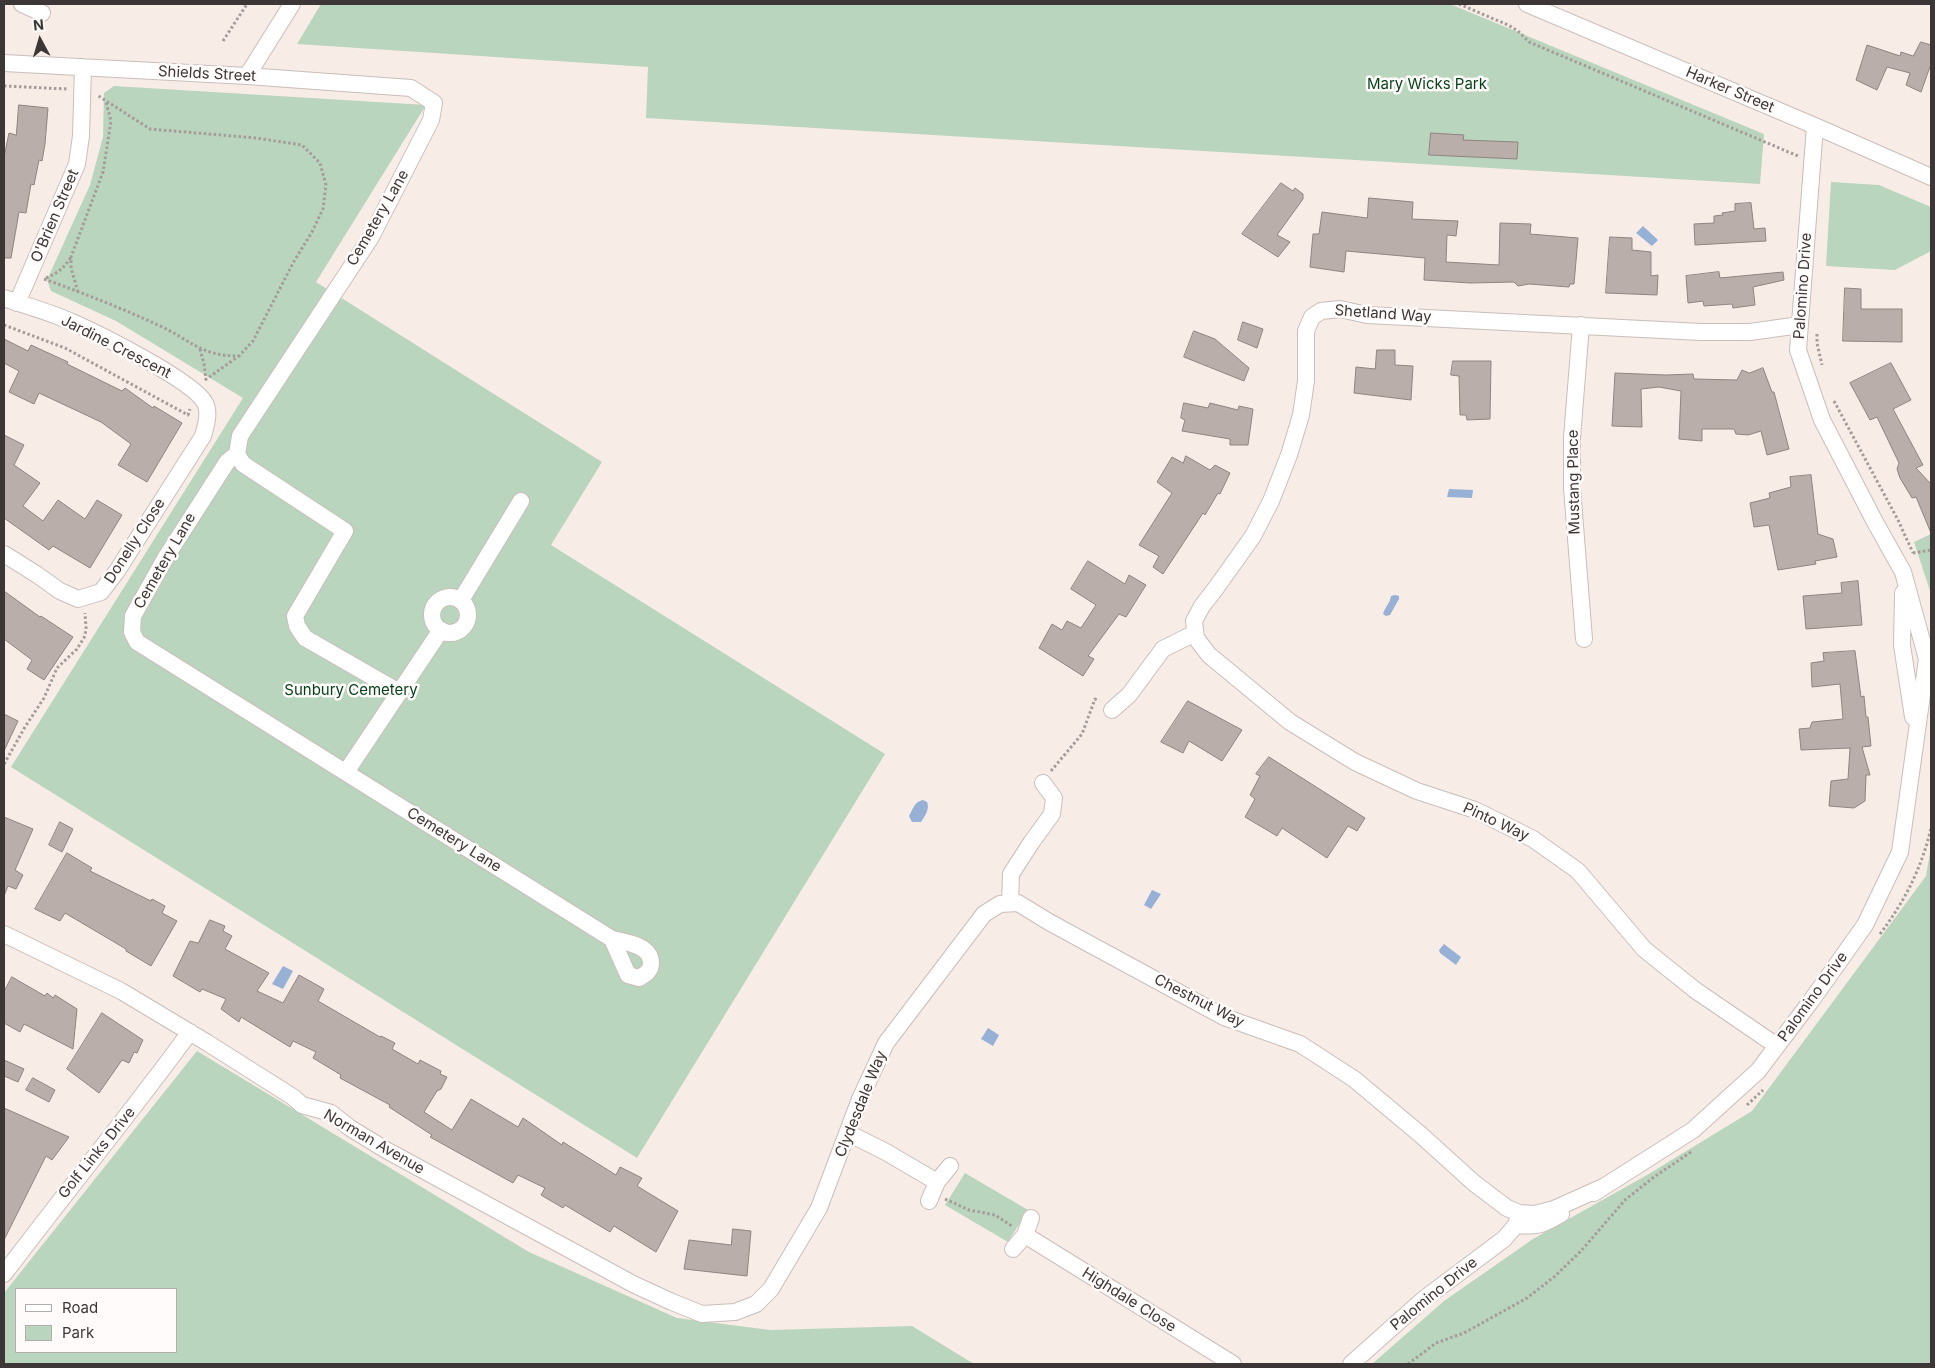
<!DOCTYPE html>
<html>
<head>
<meta charset="utf-8">
<style>
  body { margin:0 }
  #map { position:relative; width:1935px; height:1368px; overflow:hidden; background:#f8ece7; font-family:Inter,sans-serif }
  canvas { display:block }
  .frame { position:absolute; inset:0; border:5px solid #3c3736; pointer-events:none }
  .legend { position:absolute; left:15px; top:1288px; width:162px; height:65px; box-sizing:border-box; background:#fefbfa; border:1px solid #b0adac; margin:0; padding:6px 9px; list-style:none; font-size:15px; color:#3c3736 }
  .legend li { display:flex; align-items:center; gap:10px; height:25px }
  .legend b { width:25px; border:1px solid #b0adac }
  .north { position:absolute; left:15px; top:15px; width:50px; height:50px; -webkit-text-stroke:4px #fefbfa; paint-order:stroke; rotate:354deg; font-size:14px; font-weight:700; line-height:20px; text-align:center; color:#3c3736 }
  .north::after { content:''; display:block; margin:auto; width:18px; height:22px; background:#3c3736; clip-path:polygon(50% 0,100% 100%,50% 72%,0 100%) }
</style>
</head>
<body>
<div id="map">
<canvas width="1935" height="1368"></canvas>
<div class="frame"></div>
<ul class="legend">
<li><b style="height:6px;background:#fff"></b>Road</li>
<li><b style="height:14px;background:#bad5be"></b>Park</li>
</ul>
<div class="north">N</div>
</div>
<script>
const g = document.querySelector('canvas').getContext('2d');
g.lineJoin = 'round';
function fill(path, color) { g.fillStyle = color; g.fill(path, 'evenodd'); }
function stroke(path, color, width, dash) { g.strokeStyle = color; g.lineWidth = width; g.lineCap = dash ? 'butt' : 'round'; g.setLineDash(dash || []); g.stroke(path); }
function drawText(font, color, halo, rows, align = 'center') {
  g.font = font + ' Inter,sans-serif'; g.lineWidth = 5; g.setLineDash([]); g.textBaseline = 'middle'; g.strokeStyle = halo; g.fillStyle = color; for (const [text, x, y, turn = 0] of rows) {
    g.save(); g.translate(x, y); g.rotate((+turn || 0) * Math.PI / 180); g.textAlign = isNaN(turn) ? turn : align; if (halo) g.strokeText(text, 0, 0); g.fillText(text, 0, 0); g.restore();
  }
}
const green = new Path2D(`
  M 321,4 L 1450,4 L 1764,134 L 1760,184 L 646,118 L 648,67 L 297,44 Z
  M 114,86 L 426,105 L 316,282 L 602,462 L 551,545 L 885,754 L 637,1158 L 11,767 L 243,398 L 116,321 L 51,291 L 47,280 L 90,185 L 103,137 L 104,93 Z
  M 1831,182 L 1879,185 L 1931,207 L 1931,251 L 1895,270 L 1826,266 Z
  M 1931,534 L 1931,594 L 1914,542 Z
  M 1931,846 L 1931,1364 L 1372,1364 L 1444,1301 L 1533,1239 L 1647,1175 L 1752,1111 L 1926,876 Z
  M 197,1051 L 529,1252 L 677,1318 L 770,1330 L 912,1326 L 974,1364 L 4,1364 L 4,1293 ZM 16,1289 L 176,1289 L 176,1352 L 16,1352 Z
  M 965,1173 L 1028,1210 L 1008,1242 L 945,1205 Z`);
const water = new Path2D(`
  M 1643,226 L 1658,240 L 1652,246 L 1636,233 Z
  M 1449,489 L 1473,490 L 1472,498 L 1447,497 Z
  M 1395,595 L 1399,596 L 1399,599 L 1390,615 L 1386,616 L 1383,614 C 1385,607 1390,603 1391,596 Z
  M 923,800 L 927,802 C 930,809 925,816 921,822 L 912,822 L 909,816 C 913,809 914,802 923,800 Z
  M 1152,890 L 1161,894 L 1151,909 L 1144,905 Z
  M 1444,944 L 1461,957 L 1456,965 L 1440,953 L 1439,950 Z
  M 283,966 L 293,971 L 283,989 L 272,984 Z
  M 988,1028 L 999,1035 L 993,1046 L 981,1039 Z`);
const building = new Path2D(`
  M 1921,42 L 1931,45 L 1931,64 L 1921,92 L 1906,85 L 1910,73 L 1887,67 L 1877,90 L 1856,80 L 1867,45 L 1900,56 L 1901,52 L 1913,56 Z
  M 19,105 L 48,108 L 45,144 L 42,161 L 39,160 L 34,185 L 31,184 L 26,213 L 19,212 L 11,258 L 4,258 L 4,157 L 9,133 L 16,135 Z
  M 1431,133 L 1464,135 L 1463,140 L 1518,142 L 1517,159 L 1429,155 Z
  M 1281,183 L 1293,191 L 1295,188 L 1303,194 L 1303,199 L 1277,235 L 1290,242 L 1278,257 L 1242,234 Z
  M 1369,198 L 1413,202 L 1412,219 L 1458,221 L 1456,236 L 1447,235 L 1446,262 L 1499,265 L 1500,223 L 1531,224 L 1530,234 L 1578,238 L 1574,284 L 1570,284 L 1569,287 L 1529,284 L 1518,286 L 1514,282 L 1470,283 L 1424,280 L 1425,258 L 1346,251 L 1344,272 L 1310,267 L 1313,234 L 1319,234 L 1322,212 L 1367,218 Z
  M 1751,203 L 1754,229 L 1765,228 L 1766,241 L 1695,245 L 1694,224 L 1714,223 L 1714,216 L 1723,215 L 1722,213 L 1735,211 L 1735,204 Z
  M 1610,237 L 1632,238 L 1632,250 L 1651,252 L 1651,276 L 1658,275 L 1657,295 L 1606,293 Z
  M 1719,272 L 1720,278 L 1783,272 L 1784,280 L 1753,287 L 1755,305 L 1733,308 L 1732,304 L 1704,306 L 1703,301 L 1688,303 L 1686,276 Z
  M 1845,288 L 1861,289 L 1861,309 L 1902,309 L 1902,342 L 1843,341 Z
  M 1243,322 L 1263,329 L 1257,348 L 1238,340 Z
  M 1194,331 L 1215,339 L 1249,368 L 1244,381 L 1184,357 Z
  M 4,339 L 28,351 L 31,345 L 68,362 L 67,364 L 122,391 L 125,388 L 153,408 L 154,406 L 182,423 L 147,482 L 118,465 L 131,444 L 101,422 L 39,393 L 34,404 L 9,392 L 19,371 L 4,363 Z
  M 1377,350 L 1395,350 L 1395,365 L 1413,366 L 1411,400 L 1354,393 L 1356,367 L 1375,369 Z
  M 1453,361 L 1491,361 L 1490,419 L 1467,420 L 1466,415 L 1460,415 L 1459,376 L 1451,375 Z
  M 1891,363 L 1911,400 L 1893,409 L 1923,465 L 1916,468 L 1931,484 L 1931,533 L 1916,497 L 1912,498 L 1900,478 L 1897,469 L 1899,463 L 1877,417 L 1870,420 L 1850,383 Z
  M 1763,368 L 1772,392 L 1774,392 L 1789,449 L 1767,455 L 1761,431 L 1748,435 L 1736,434 L 1734,429 L 1702,429 L 1702,441 L 1679,439 L 1681,391 L 1659,387 L 1641,389 L 1642,427 L 1612,426 L 1615,373 L 1666,375 L 1693,374 L 1694,379 L 1737,380 L 1742,370 L 1749,373 Z
  M 1184,403 L 1208,408 L 1210,403 L 1238,410 L 1239,406 L 1253,409 L 1248,445 L 1230,445 L 1230,439 L 1182,431 L 1185,420 L 1181,418 Z
  M 4,435 L 24,445 L 14,465 L 40,483 L 23,506 L 43,521 L 58,500 L 85,519 L 97,500 L 122,515 L 90,568 L 53,546 L 49,550 L 4,518 Z
  M 1186,456 L 1210,470 L 1215,465 L 1230,473 L 1220,494 L 1218,493 L 1205,515 L 1203,513 L 1163,574 L 1153,567 L 1159,556 L 1139,545 L 1172,493 L 1157,482 L 1172,457 L 1183,463 Z
  M 1811,475 L 1818,534 L 1833,539 L 1837,557 L 1815,561 L 1816,564 L 1778,570 L 1769,525 L 1754,527 L 1750,503 L 1770,498 L 1769,493 L 1791,487 L 1790,477 Z
  M 1088,561 L 1125,584 L 1129,575 L 1146,585 L 1126,617 L 1119,614 L 1088,656 L 1094,659 L 1083,676 L 1039,648 L 1052,624 L 1062,630 L 1067,621 L 1081,628 L 1096,605 L 1071,589 Z
  M 1858,581 L 1862,625 L 1806,629 L 1803,596 L 1842,593 L 1841,583 Z
  M 4,591 L 40,617 L 41,616 L 73,637 L 44,680 L 27,669 L 32,660 L 4,639 Z
  M 1855,651 L 1861,697 L 1864,696 L 1866,717 L 1868,717 L 1871,746 L 1862,747 L 1870,775 L 1866,775 L 1865,801 L 1854,808 L 1829,806 L 1831,781 L 1848,779 L 1850,748 L 1801,750 L 1799,729 L 1810,728 L 1812,722 L 1843,719 L 1840,684 L 1812,687 L 1811,663 L 1824,661 L 1823,653 Z
  M 1188,701 L 1242,730 L 1222,761 L 1189,741 L 1183,753 L 1161,742 Z
  M 4,714 L 18,721 L 4,751 Z
  M 1269,757 L 1365,818 L 1357,831 L 1348,826 L 1327,858 L 1282,828 L 1277,836 L 1245,817 L 1255,799 L 1250,795 L 1260,776 L 1256,774 Z
  M 4,817 L 33,829 L 15,870 L 23,875 L 16,889 L 8,886 L 4,896 Z
  M 60,822 L 73,829 L 62,852 L 49,845 Z
  M 67,853 L 92,868 L 90,871 L 151,901 L 152,899 L 165,906 L 162,913 L 177,921 L 151,966 L 126,951 L 126,949 L 65,913 L 60,921 L 35,909 Z
  M 210,920 L 225,926 L 223,931 L 232,936 L 225,949 L 269,973 L 257,991 L 283,1003 L 299,975 L 324,989 L 318,1001 L 380,1037 L 381,1036 L 395,1043 L 392,1049 L 418,1064 L 420,1060 L 441,1071 L 440,1074 L 447,1077 L 441,1089 L 437,1091 L 424,1112 L 452,1130 L 471,1099 L 518,1127 L 523,1118 L 562,1145 L 563,1142 L 616,1175 L 620,1167 L 642,1178 L 637,1186 L 678,1211 L 656,1252 L 614,1226 L 610,1232 L 565,1205 L 563,1208 L 541,1195 L 545,1188 L 518,1175 L 513,1183 L 430,1137 L 432,1135 L 389,1107 L 390,1105 L 340,1078 L 341,1075 L 313,1058 L 316,1052 L 293,1041 L 290,1047 L 241,1017 L 239,1022 L 221,1009 L 226,999 L 202,989 L 200,992 L 173,976 L 190,941 L 198,943 Z
  M 12,977 L 45,996 L 47,993 L 53,998 L 55,995 L 77,1009 L 73,1049 L 24,1024 L 20,1032 L 4,1023 L 4,992 Z
  M 102,1013 L 143,1040 L 137,1053 L 134,1052 L 129,1063 L 122,1060 L 99,1093 L 67,1069 Z
  M 4,1060 L 24,1069 L 18,1082 L 4,1076 Z
  M 33,1078 L 55,1090 L 49,1102 L 26,1090 Z
  M 4,1108 L 69,1137 L 52,1160 L 46,1156 L 4,1240 Z
  M 733,1229 L 751,1231 L 747,1276 L 684,1269 L 689,1240 L 731,1245 Z`);
const path = new Path2D(`
  M 1459,4 L 1508,25 L 1518,31 L 1529,42 L 1798,156
  M 223,41 L 247,4
  M 4,86 L 67,89
  M 46,278 C 58,273 64,268 71,257
  M 44,279 C 83,293 121,308 158,325 C 191,340 200,356 239,356 L 253,341 L 293,263 L 312,232 L 323,209 L 326,185 L 320,163 L 302,145 L 256,138 L 150,129 L 97,95
  M 78,292 L 71,268 L 71,257 L 103,172 L 111,121 L 106,102
  M 4,325 L 65,348 L 188,415 L 190,409
  M 1817,334 L 1817,343 L 1822,365
  M 200,349 L 204,364 L 206,380
  M 205,380 L 239,356
  M 1834,401 L 1898,520 L 1913,553
  M 1913,553 L 1931,550
  M 4,764 L 25,727 L 44,698 L 57,668 L 77,649 L 85,636 L 86,628 L 85,613
  M 1051,771 L 1082,734 L 1095,699 L 1099,701
  M 1880,934 C 1905,901 1922,867 1931,828
  M 1747,1105 L 1763,1090
  M 945,1199 L 969,1210 L 995,1215 L 1012,1226
  M 1408,1364 L 1436,1343 L 1464,1333 L 1527,1298 L 1554,1277 L 1581,1251 L 1625,1200 L 1654,1177 L 1691,1152`);
const minor = new Path2D(`
  M 22,4 L 42,13
  M 1527,4 L 1815,126 L 1931,177
  M 4,63 L 247,76 L 411,88 L 434,103 L 431,120 L 371,237 L 240,436 L 237,454 L 227,462 L 166,557 L 133,616 L 132,632 L 137,642 L 612,939 C 625,942 651,945 651,963 C 651,971 646,974 639,978 L 628,975 L 612,939
  M 247,76 L 292,4
  M 4,298 C 26,306 50,312 72,322 C 97,333 194,381 205,403 C 210,413 206,425 203,436 L 117,571 L 101,592 L 78,599 L 60,591 L 36,574 L 4,554
  M 17,303 L 77,164 L 81,136 L 83,67
  M 1581,325 L 1572,438 L 1572,488 L 1584,639
  M 237,454 L 243,464 L 345,531 L 295,616 L 297,626 L 305,638 L 399,692
  M 1903,593 L 1902,645 L 1913,717
  M432 615a18 18 0 1 1 36 0a18 18 0 1 1-36 0Z
  M 461,600 L 521,501
  M 1112,710 L 1129,695 L 1163,649 L 1195,633
  M 346,772 L 441,630
  M 1010,903 L 1011,874 L 1031,843 L 1052,814 L 1054,798 L 1043,783
  M 4,934 L 121,991 L 206,1042 L 293,1097 L 302,1105 L 331,1113 L 350,1128 L 386,1150 L 633,1284 L 672,1302 L 702,1314 L 735,1312 L 756,1304 L 771,1289 L 819,1208 L 860,1099 L 886,1043 L 984,914 L 1000,904 L 1018,903 L 1049,922 L 1224,1017 L 1300,1044 L 1354,1079 L 1421,1135 L 1474,1183 L 1507,1208 L 1519,1213 L 1535,1214 L 1554,1209 L 1603,1187
  M 1777,1046 L 1695,990 L 1644,949 L 1578,871 L 1533,839 L 1475,810 L 1417,791 L 1355,762 L 1290,722 L 1209,655 L 1196,638 L 1194,621 L 1202,606 L 1216,588 L 1253,536 L 1271,501 L 1289,455 L 1301,415 L 1306,381 L 1306,331 L 1312,317 L 1321,311 L 1340,309 L 1367,315 L 1701,332 L 1750,332 L 1800,325
  M 848,1133 L 886,1152 L 937,1182
  M 1594,1193 L 1693,1130 L 1758,1071 L 1811,1001 L 1865,925 L 1900,852 L 1927,659 L 1903,572 L 1875,522 L 1822,420 L 1798,350 L 1815,126
  M 929,1201 L 937,1182 L 950,1166
  M 1516,1225 C 1537,1227 1543,1225 1561,1214
  M 1025,1235 L 1233,1364
  M 1013,1249 L 1025,1235 L 1031,1218
  M 4,1274 C 65,1193 130,1114 190,1032
  M 1351,1364 L 1424,1299 L 1504,1239 L 1516,1225 L 1519,1215`);
const streetNames = [
  ["Shields Street",207,74,3],
  ["Harker Street",1730,90,23],
  ["O'Brien Street",55,216,-67],
  ["Cemetery Lane",378,218,-60],
  ["Palomino Drive",1803,286,-86],
  ["Shetland Way",1383,314,4],
  ["Jardine Crescent",116,347,27],
  ["Mustang Place",1574,482,-91],
  ["Donelly Close",135,541,-57],
  ["Cemetery Lane",165,561,-60],
  ["Pinto Way",1496,822,25],
  ["Cemetery Lane",454,840,32],
  ["Palomino Drive",1813,997,-54],
  ["Chestnut Way",1199,1001,27],
  ["Clydesdale Way",861,1104,-68],
  ["Norman Avenue",374,1142,30],
  ["Golf Links Drive",97,1153,-51],
  ["Palomino Drive",1434,1294,-39],
  ["Highdale Close",1129,1300,32]
];
const parkNames = [
  ["Mary Wicks Park",1427,84],
  ["Sunbury Cemetery",351,690]
];
fill(green, '#bad5be');
fill(water, '#96b1d5');
fill(building, '#b9aea9');
stroke(building, '#8f8480', 1);
stroke(minor, '#c9beba', 18);
stroke(path, '#a49c98', 3, [2.5, 2.5]);
stroke(minor, '#fff', 16);
drawText('15px', '#3c3736', '#fefbfa', streetNames);
drawText('15px', '#023f17', '#fefbfa', parkNames);
</script>
</body>
</html>
